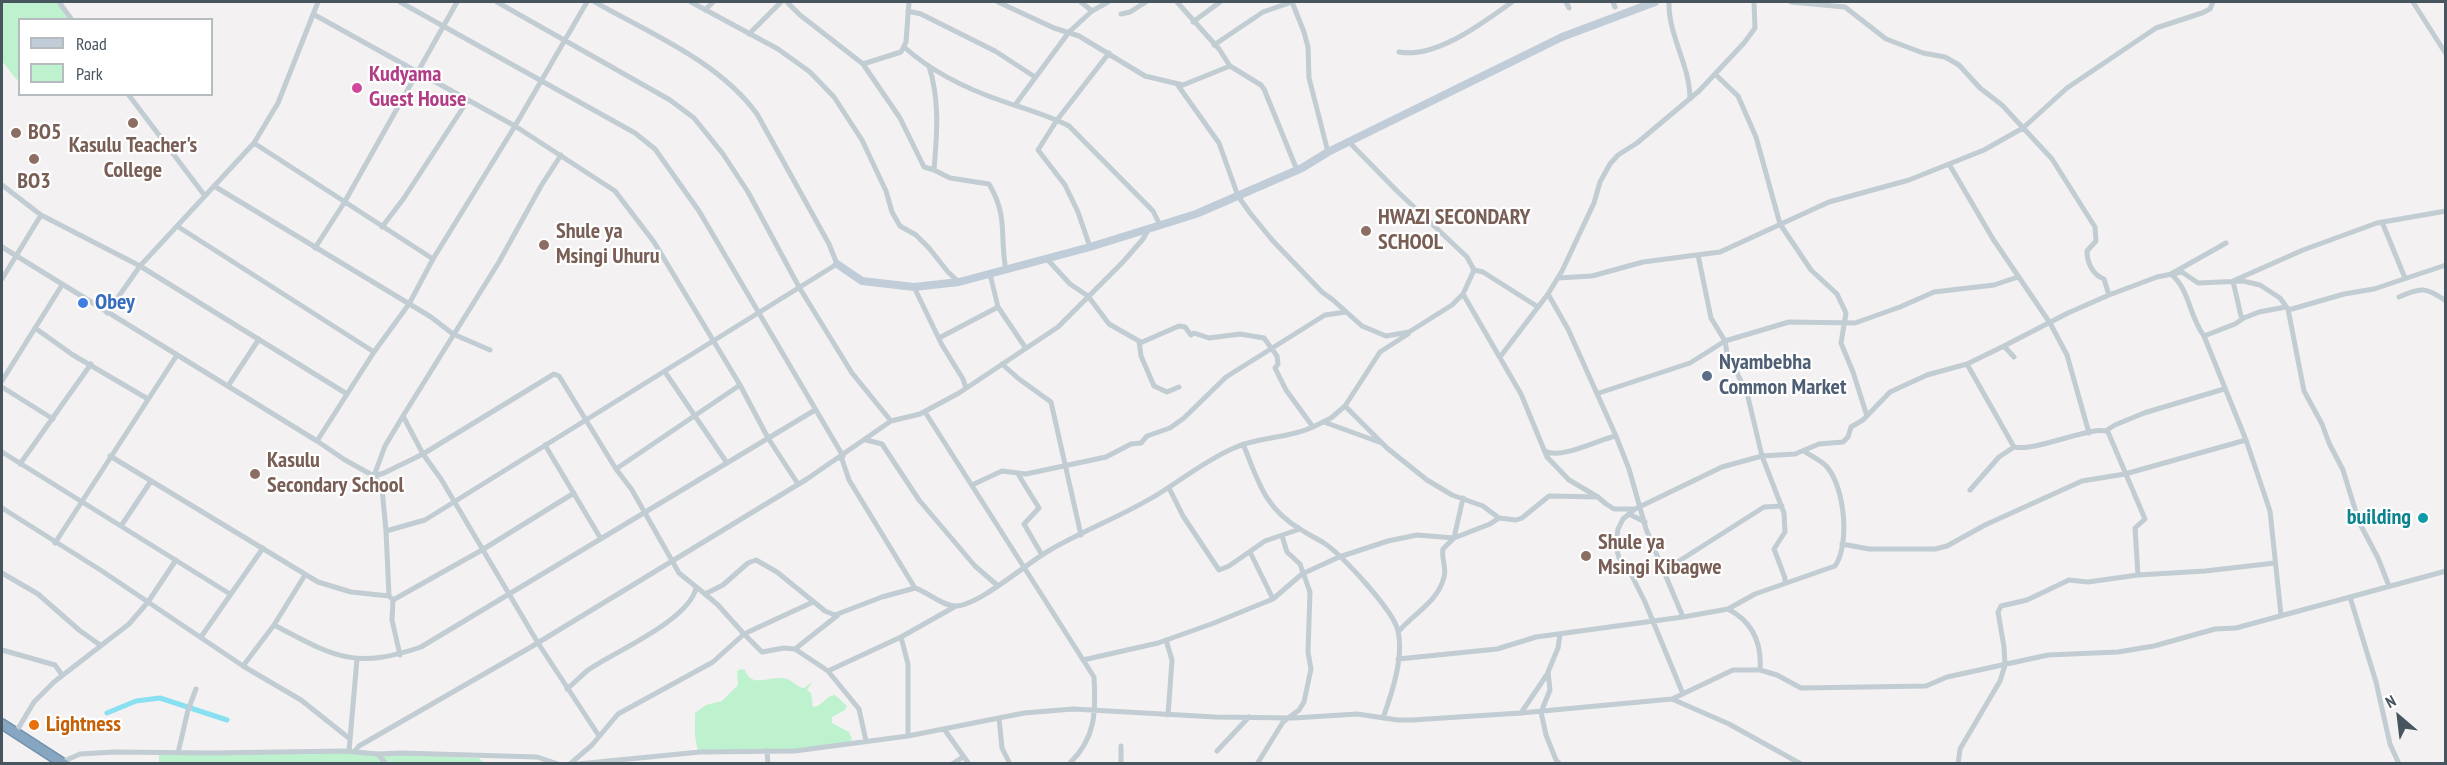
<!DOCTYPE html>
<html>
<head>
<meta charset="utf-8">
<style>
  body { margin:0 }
  #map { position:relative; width:2447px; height:765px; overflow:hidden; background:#f3f1f1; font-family:"PT Sans Narrow",sans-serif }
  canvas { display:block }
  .frame { position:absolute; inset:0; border:3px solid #47555f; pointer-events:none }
  .legend { position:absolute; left:18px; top:18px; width:195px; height:78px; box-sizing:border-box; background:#fff; border:2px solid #b5bbbf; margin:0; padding:8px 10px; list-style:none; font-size:18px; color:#47555f }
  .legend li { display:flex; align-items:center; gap:12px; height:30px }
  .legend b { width:30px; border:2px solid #b5bbbf }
  .north { position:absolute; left:2369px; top:687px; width:60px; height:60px; -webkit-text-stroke:4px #fff; paint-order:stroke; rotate:332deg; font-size:16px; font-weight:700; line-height:24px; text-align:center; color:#47555f }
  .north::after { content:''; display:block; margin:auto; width:21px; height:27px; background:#47555f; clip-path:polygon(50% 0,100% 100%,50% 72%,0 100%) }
</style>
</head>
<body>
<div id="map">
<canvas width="2447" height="765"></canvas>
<div class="frame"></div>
<ul class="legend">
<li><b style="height:8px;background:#c0cdd8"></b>Road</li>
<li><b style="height:16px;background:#bef2cf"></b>Park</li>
</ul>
<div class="north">N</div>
</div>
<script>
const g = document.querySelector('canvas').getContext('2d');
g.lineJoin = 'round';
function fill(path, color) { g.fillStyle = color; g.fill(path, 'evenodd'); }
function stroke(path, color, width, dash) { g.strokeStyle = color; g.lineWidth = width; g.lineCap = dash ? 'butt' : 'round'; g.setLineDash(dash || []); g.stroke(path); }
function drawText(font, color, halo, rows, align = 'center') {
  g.font = font + ' "PT Sans Narrow",sans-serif'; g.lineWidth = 4.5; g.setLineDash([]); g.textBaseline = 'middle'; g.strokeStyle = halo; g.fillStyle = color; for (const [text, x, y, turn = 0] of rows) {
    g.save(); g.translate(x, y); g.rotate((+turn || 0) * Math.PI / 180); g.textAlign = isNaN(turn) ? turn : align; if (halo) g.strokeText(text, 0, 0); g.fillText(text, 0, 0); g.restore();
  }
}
const green = new Path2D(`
  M 2,2 L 59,2 L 72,19 L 20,20 L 19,78 L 17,80 L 2,61 Z
  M 741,669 L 745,670 C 752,690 771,674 787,679 C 794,681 796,687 804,688 L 812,682 L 807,690 L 811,693 L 813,707 C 823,706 826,695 835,695 L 847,706 L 845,710 L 832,717 L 832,723 L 849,732 L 852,739 L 850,743 L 795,751 L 698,752 L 695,736 L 695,713 L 706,705 L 722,701 L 738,685 L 737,671 Z
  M 344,752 L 479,758 L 484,763 L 159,764 L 159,755 Z`);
const canal = new Path2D(`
  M 107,713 L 136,701 L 160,698 L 227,720`);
const street = new Path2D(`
  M 59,2 L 72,20
  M 400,2 L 635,133 L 655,149 L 699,211 L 843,456
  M 497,2 L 670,100 L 694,118 L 723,154 L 748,192 L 799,287 L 852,373 L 891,421
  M 691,2 L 778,49 L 810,72 L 834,97 L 862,140 L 886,191 L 892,212 L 900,226 L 916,235 L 929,248 L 948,272 L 959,282
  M 787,2 L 800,15 L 863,64 L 900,118 L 924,167 L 934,170
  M 998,2 L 1054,28 L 1079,36 L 1145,76 L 1183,85 L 1230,66 L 1261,85 L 1264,89 L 1297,170
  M 1081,2 L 1092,11 L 1108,2
  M 1177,2 L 1219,49 L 1230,66
  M 1292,2 L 1304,32 L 1308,47 L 1309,78 L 1328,152
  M 1566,2 L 1569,8
  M 1613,2 L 1615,7
  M 1669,2 C 1668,35 1690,65 1690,99
  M 1791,2 L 1845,7 L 1886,39 L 1923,53 L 1945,57 L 1959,65 L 1980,88 L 2002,105 L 2052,159 L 2095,227 L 2096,241 L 2087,251 C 2087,263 2093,275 2104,279 L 2109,295 L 2157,277 L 2182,272 L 2198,283 L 2243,281 L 2260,285 L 2280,298 L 2288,309 L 2292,309 L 2344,294 L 2374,289 L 2446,265
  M 2413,2 L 2446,54
  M 705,10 L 713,2
  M 908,11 L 921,14 L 995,51 L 1035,77
  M 313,14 L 515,126 L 615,191 L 654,242 L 740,385 L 768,438 L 798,484
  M 1121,14 L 1130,12 L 1146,2
  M 1193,22 L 1220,2
  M 749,34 L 781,2
  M 1214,45 L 1263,12 L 1292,2
  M 904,47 C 932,72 967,89 1002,101 C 1025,109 1047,115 1069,126 L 1153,211 L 1160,225
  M 1399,52 C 1436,59 1484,22 1512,2
  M 863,64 L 901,52 L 906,42 L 909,2
  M 929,66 C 940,101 937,134 934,170 L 950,178 L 989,184 C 1009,218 999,235 1006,270
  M 1716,75 L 1738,96 L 1756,137 L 1780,224 L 1811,270 L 1837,294 L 1846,313 L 1841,343 L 1853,372 L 1867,416
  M 1177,84 L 1219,143 L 1238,196 L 1250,213 L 1273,241 L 1322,292 L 1333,300 L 1362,326 L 1386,336 L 1409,332 L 1452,305 L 1463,294 L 1474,270 L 1467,257 L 1398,192 L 1349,142
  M 128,94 L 205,196
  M 1015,105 L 1069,32 L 1092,11
  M 254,143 L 433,259
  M 561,155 L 541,186 L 499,262 L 403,416 L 423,454 L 441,479 L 538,643 L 599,736
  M 1949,164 L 1993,239 L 2050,323 L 2067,355 L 2089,433
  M 2,185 L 41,215 L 140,266 L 347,394
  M 214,186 L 431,317 L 453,334 L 490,350
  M 2382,222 L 2405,278
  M 177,226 L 374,352
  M 382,227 L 404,198 L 468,100
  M 2226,243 L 2171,274 C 2190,290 2189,316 2204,336 L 2246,440 L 2270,511 L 2281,615
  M 2,247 L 317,441 L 345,460 L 374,476 L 384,473 L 423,454 L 554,374 L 559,376 L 616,469 L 632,490 L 679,573 L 705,594 L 723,585 L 748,563 L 756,560 L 777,572 L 825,611 L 835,615 L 882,597 L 915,588 C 928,592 942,606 956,606 C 980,605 1028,562 1050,550 C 1086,529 1125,515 1160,493 C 1184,478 1208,459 1234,448 C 1259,436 1288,439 1313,427
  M 1090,247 L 1078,212 L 1065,185 L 1038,150 L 1057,120 L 1109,53
  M 315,248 L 344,203 L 457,2
  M 1698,255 L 1711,318 L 1725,341 L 1727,353 L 1747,393 L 1762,456 L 1784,513 L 1785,532 L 1774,549 L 1785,578 L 1785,583
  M 1047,259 L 1070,284 L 1088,296 L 1109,324 L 1139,341 L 1141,356 L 1154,386 L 1167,392 L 1179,387
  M 1474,270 L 1483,272 L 1538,307
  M 1558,278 L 1592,276 L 1643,262 L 1720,252 L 1829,202 L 1909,180 L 1984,150 L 2023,128 L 2067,88 L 2156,28 L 2202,13 L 2210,9 L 2213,2
  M 2,279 L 41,215
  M 914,287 L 942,345 L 963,379 L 966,388
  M 1463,294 L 1521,394 L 1547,457 L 1569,480 L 1598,497 L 1606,504 L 1614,509 L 1633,509
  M 1548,294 L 1568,329 L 1616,436
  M 2399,297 C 2421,287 2426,287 2446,301
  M 998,307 L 1025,347
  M 2286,307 L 2259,312 L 2244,318 L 2241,316 L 2233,281 L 2303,250 L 2377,223 L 2446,211
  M 2288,309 L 2304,391 L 2322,424 L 2329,443 L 2343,470 L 2359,522 L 2378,558 L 2389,586
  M 107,313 L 140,266 L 254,143 L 278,103 L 318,2
  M 35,328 L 73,355 L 148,399
  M 2204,336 L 2235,324 L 2244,318
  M 939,338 L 998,307 L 990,274
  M 1140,343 L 1179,326 L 1185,327 L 1191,335 L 1194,333 L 1209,338 L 1240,334 L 1264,338 L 1277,356 L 1278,364 L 1275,368 L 1286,390 L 1313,427 L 1331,418 L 1345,406 L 1387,448 L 1427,480 L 1452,495 L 1483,506 L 1499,518 L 1516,520 L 1522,518 L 1549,496 L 1598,497
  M 1500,357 L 1548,294 L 1562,271 L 1594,203 L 1600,182 L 1610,164 L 1618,155 L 1637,143 L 1699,91 L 1744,43 L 1755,28 L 1754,2
  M 2014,357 L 2004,346 L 2068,313 L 2109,295
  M 1002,364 L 1019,379 L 1051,402 L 1081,535
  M 1967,364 L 2014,447 C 2037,452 2094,424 2108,432 L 2145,519 L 2135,528 L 2138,575
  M 665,372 L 727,463
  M 2,381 L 62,285
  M 228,386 L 259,339
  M 2,387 L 53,419
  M 1599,393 L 1690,363 L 1725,341 L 1789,322 L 1855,323 L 1900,307 L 1934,292 L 1994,285 L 2018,277
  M 1345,406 L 1380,352 L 1408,334
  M 925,412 L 1094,677 C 1096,712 1096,738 1069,764
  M 403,416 L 385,446 L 374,476 L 382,488 L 386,531 L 425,520 L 837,264 L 829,244 L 757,114 C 718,61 651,34 595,2
  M 1324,422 L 1379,442
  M 2107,430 L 2115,425 L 2144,413 L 2224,389
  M 866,440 L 882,444 L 919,500 L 975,566 L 997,585
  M 317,441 L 374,352 L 409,304 L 433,259 L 515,126 L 587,2
  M 1243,444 C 1258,480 1264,508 1300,529
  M 545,445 L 601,539
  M 1545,451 C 1561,460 1599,439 1616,436 L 1629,469 L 1646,529 L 1683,617 L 1728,609 C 1753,622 1762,643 1760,670
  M 2,452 L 230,594
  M 110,456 L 318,582 L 351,592 L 389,596
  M 839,458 L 842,459 L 849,480 L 915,588
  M 20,464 L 91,364
  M 616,469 L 740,385
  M 1018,474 L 1039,508 L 1024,524 L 1042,555
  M 972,485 L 1002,471 L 1026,474 L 1106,457 L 1131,444 L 1141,443 L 1147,436 L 1170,428 L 1184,418 L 1226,377 L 1325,315 L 1346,312
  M 1169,488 L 1183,516 L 1219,570 L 1229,566 L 1265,541 L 1300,529 C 1307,534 1316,538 1324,543 C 1342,555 1394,611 1398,631 C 1404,657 1392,693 1383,718
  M 1970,490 L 1999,457 L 2014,447
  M 2,508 L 102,571 L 243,666 L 301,700 L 350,739
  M 1629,514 L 1645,522
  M 121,526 L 151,481
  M 386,531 L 389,596 L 393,600 L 392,620 L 400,655
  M 55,543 L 177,355
  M 1842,544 L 1869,549 L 1935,549 L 1947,546 L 1985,525 L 2082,481 L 2125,474 L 2246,440
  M 1250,552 L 1273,599
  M 1665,570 L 1764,507 L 1782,506
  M 2,573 L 38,594 L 79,630 L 100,645
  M 2350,597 L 2376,682 L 2390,744 L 2399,764
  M 393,600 L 482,550 L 574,493
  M 813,602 L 744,634 L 762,652 L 784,648 L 795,649 L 828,671 L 859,709 L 866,741
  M 1728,609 L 1755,594 L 1835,566 C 1850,545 1845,488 1827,467 C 1822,461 1811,456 1804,451
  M 274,625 C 333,656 354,670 421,647 L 815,410
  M 1399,631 C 1414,613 1438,602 1444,577 C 1447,569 1441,558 1443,549 L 1454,538 L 1463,498
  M 201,637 L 263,548
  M 901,637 L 908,664 L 908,736
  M 1166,640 L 1172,660 L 1168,715
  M 795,649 L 838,615
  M 2,650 L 55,665 L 62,675
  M 1398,659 L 1497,649 L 1536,637 L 1683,617
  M 1083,660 L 1158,643 L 1214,623 L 1273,599 L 1302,574 L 1339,557 L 1388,541 L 1417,535 L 1454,538 L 1490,524 L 1499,518
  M 243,666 L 274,625 L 305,575
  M 828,671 L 901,637 L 956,606
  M 567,689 C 574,683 581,676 588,670 C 616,651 689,620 696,588
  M 1683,694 L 1645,602 L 1628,568 L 1619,558 L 1616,546 L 1618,529 L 1623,519 L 1635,509 L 1722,467 L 1762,456 L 1795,454 L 1819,444 L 1843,442 L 1848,437 L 1851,427 L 1863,420 L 1890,392 L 1927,375 L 1967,364 L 2004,346
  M 1672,699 L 1733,670 L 1760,670 L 1777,675 L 1801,688 L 1926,686 L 1947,677 L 2048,655 L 2118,652 L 2154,646 L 2215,629 L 2236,628 L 2446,571
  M 1521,713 L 1548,673
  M 999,718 L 1002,748 L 1010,764
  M 944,729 L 969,764
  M 16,732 L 34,702 L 54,682 L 129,624 L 148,602 L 176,560
  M 1121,746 L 1121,764
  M 349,751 L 357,659
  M 767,751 L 768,764
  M 1217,751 L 1249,717
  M 354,752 L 359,746 L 531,647 L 807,479 L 891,421 L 920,414 L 959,393 L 1058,327 L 1122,263 L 1143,239 L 1148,230
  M 178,753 L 188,710 L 196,689
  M 378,754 L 386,764
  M 62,762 L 80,754 L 114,752 L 212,753 L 344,751 L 378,754 L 401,753 L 537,757 L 558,764
  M 570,764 L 592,745 L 618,714 L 713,662 L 744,634 L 718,605 L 705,594
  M 578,764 L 700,752 L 795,751 L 908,736 L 1024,713 L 1073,709 L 1215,717 L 1294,718 L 1357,714 L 1398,720 L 1412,720 L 1521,713 L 1672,699 L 1729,724 L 1801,764
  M 952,764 L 963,757
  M 1257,764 L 1283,722 L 1299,710 L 1304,702 L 1311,669 L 1308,652 L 1310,592 L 1300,564 L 1287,552 L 1282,536
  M 1560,764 L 1556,760 L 1546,735 L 1541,712 L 1550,690 L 1548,672 L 1558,648 L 1560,635
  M 1958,764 L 1960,749 L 2000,681 L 2005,665 L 2004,647 L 1998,612 L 2001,606 L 2027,600 L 2069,580 L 2088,582 L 2138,575 L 2205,571 L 2275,563`);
const secondary = new Path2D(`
  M 837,264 L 862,281 L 914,287 L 959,282 L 1090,247 L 1196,214 L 1302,168 L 1328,152 L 1562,37 L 1655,2`);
const highway = new Path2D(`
  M 2,724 L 64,764`);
const markers = [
  [357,88,6,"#d1479c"],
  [133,123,6,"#8d6e63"],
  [16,133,6,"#8d6e63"],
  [34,159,6,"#8d6e63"],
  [1366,231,6,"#8d6e63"],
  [544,245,6,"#8d6e63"],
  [83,303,6,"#3f7fe0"],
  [1707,376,6,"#5c6f8a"],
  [255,474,6,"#8d6e63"],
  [2423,518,6,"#0f9aa8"],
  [1586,556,6,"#8d6e63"],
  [34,725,6,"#e8710a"]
];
const hotelNames = [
  ["Kudyama",369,75],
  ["Guest House",369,100]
];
const educationNames = [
  ["BO5",28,133],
  ["Kasulu Teacher's",133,146,"center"],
  ["College",133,171,"center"],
  ["BO3",34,182,"center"],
  ["HWAZI SECONDARY",1378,218],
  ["SCHOOL",1378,243],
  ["Shule ya",556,232],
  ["Msingi Uhuru",556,257],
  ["Kasulu",267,461],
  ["Secondary School",267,486],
  ["Shule ya",1598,543],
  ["Msingi Kibagwe",1598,568]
];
const shopNames = [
  ["Obey",95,303]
];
const serviceNames = [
  ["Nyambebha",1719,363],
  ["Common Market",1719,388]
];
const cultureNames = [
  ["building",2411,518]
];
const foodNames = [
  ["Lightness",46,725]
];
fill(green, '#bef2cf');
stroke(canal, '#89e0f1', 5);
stroke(highway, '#7191ad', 12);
stroke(street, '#c1ccd3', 5);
stroke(secondary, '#c0cdd8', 8);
stroke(highway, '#86a6c2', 9);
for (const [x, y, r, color] of markers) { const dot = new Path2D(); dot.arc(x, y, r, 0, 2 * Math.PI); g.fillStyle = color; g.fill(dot); stroke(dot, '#fff', 2); }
drawText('bold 22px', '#b23c85', '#fff', hotelNames, 'left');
drawText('bold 22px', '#785e54', '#fff', educationNames, 'left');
drawText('bold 22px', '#366cbe', '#fff', shopNames, 'left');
drawText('bold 22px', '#4e5e75', '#fff', serviceNames, 'left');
drawText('bold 22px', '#0d838f', '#fff', cultureNames, 'right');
drawText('bold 22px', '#c56008', '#fff', foodNames, 'left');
</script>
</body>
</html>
